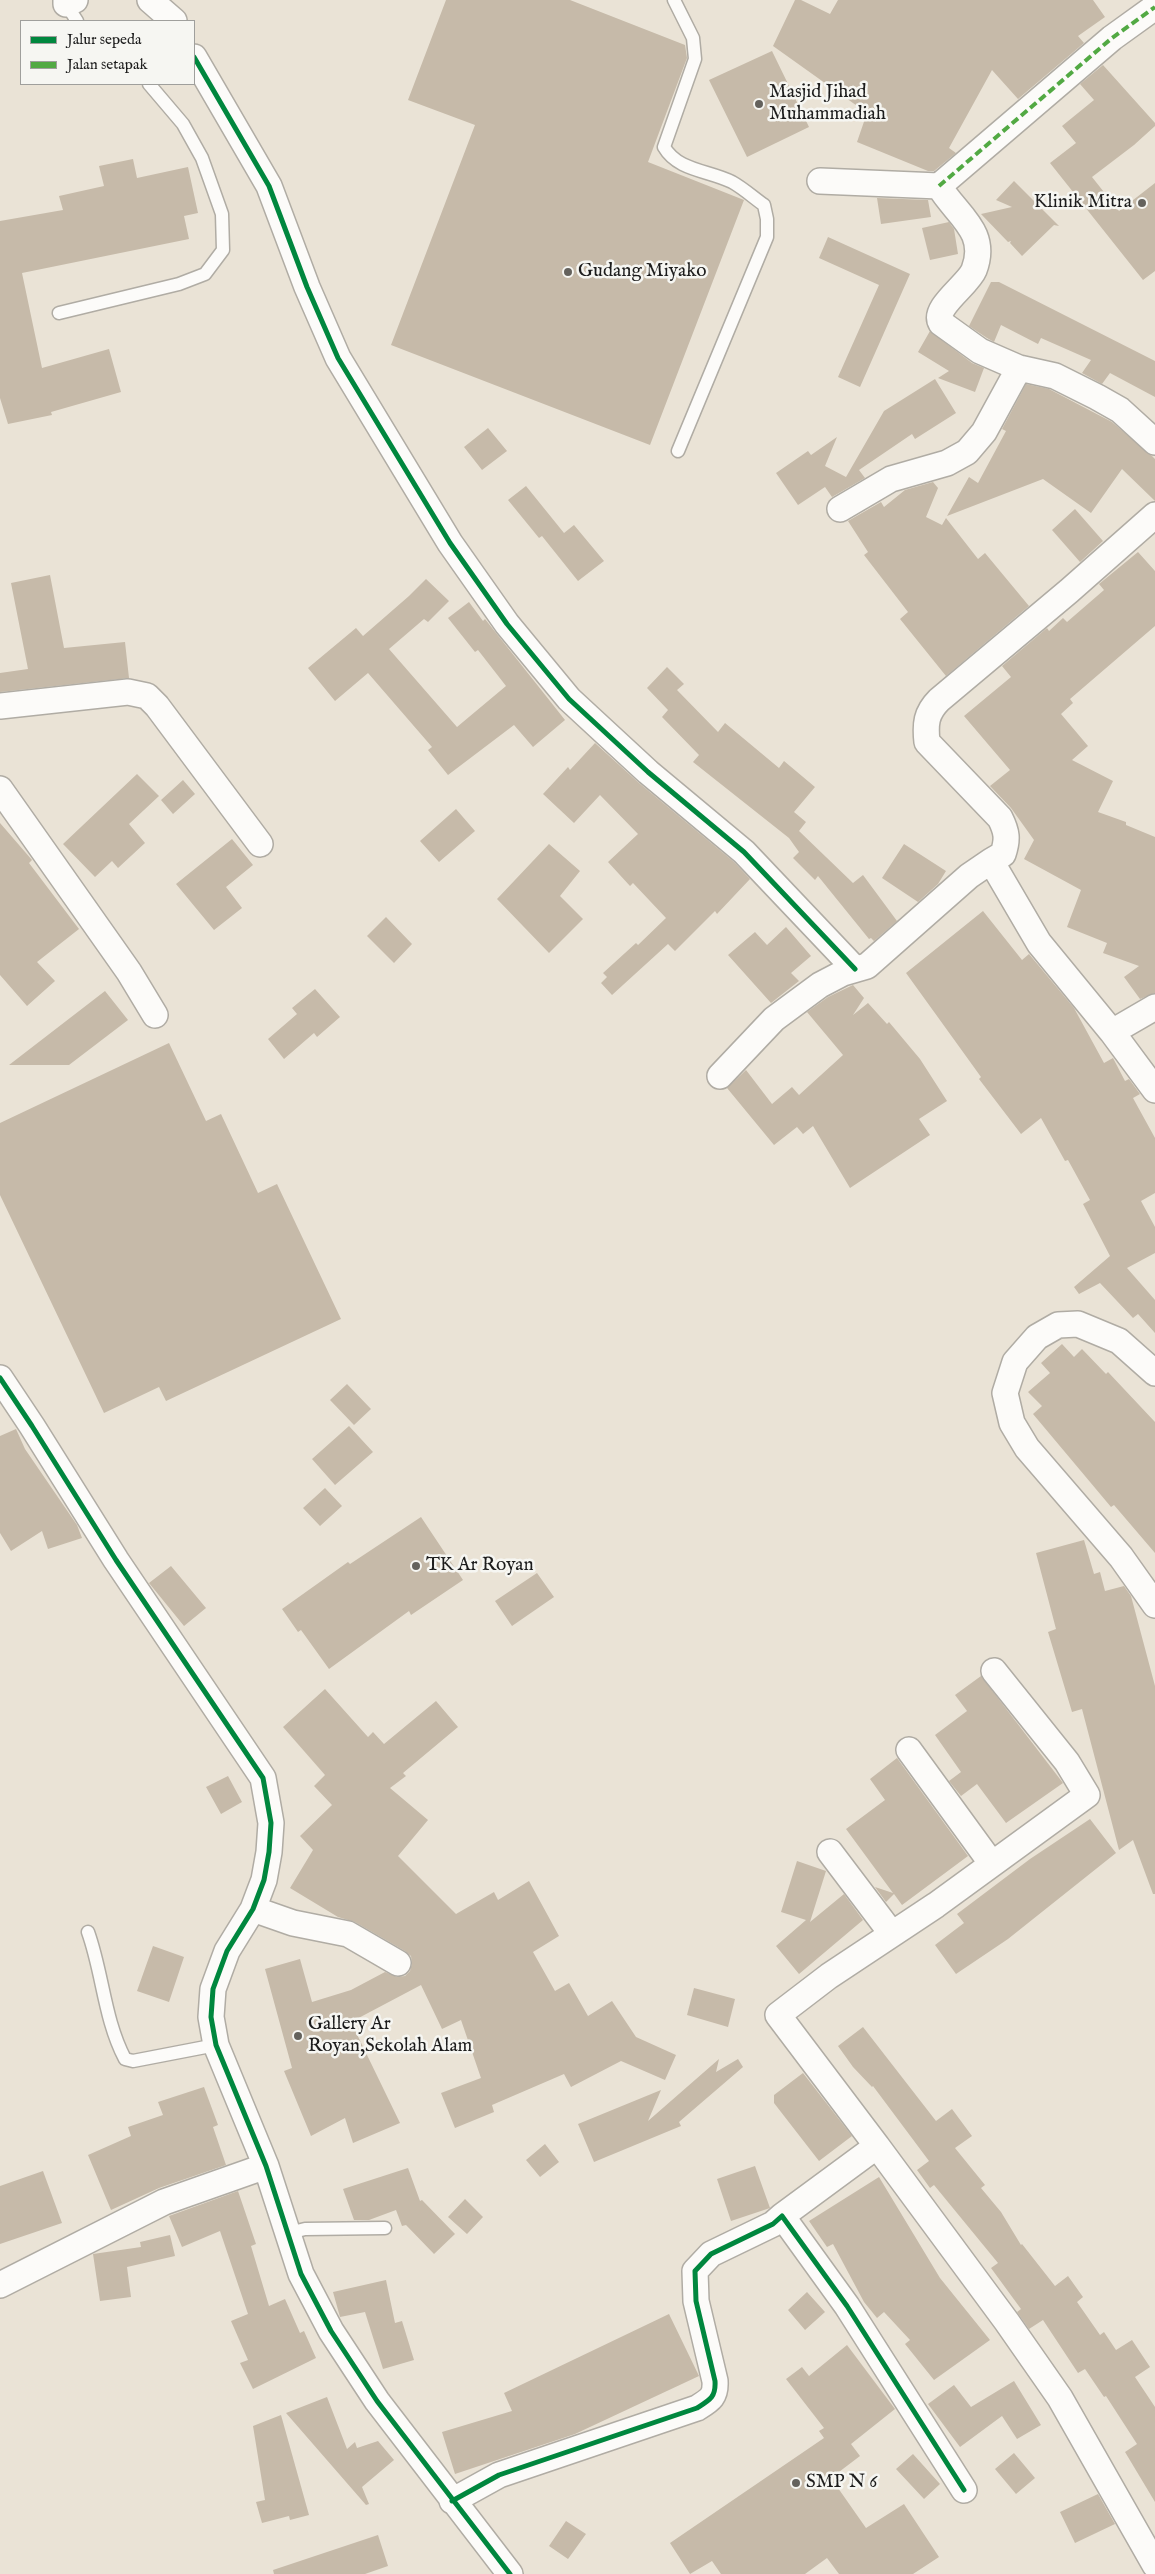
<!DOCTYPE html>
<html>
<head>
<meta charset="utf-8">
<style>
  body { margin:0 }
  #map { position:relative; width:1155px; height:2574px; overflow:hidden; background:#eae3d6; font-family:"IM FELL English",serif }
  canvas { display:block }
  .legend { position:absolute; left:20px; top:20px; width:175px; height:65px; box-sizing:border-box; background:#f6f6f2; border:1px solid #9f9f9c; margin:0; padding:6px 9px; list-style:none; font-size:15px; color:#1c1c1c }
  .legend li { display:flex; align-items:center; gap:10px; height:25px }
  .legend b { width:25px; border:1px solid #9f9f9c }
</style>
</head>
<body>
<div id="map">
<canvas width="1155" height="2574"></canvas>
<ul class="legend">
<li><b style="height:6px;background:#00873e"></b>Jalur sepeda</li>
<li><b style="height:6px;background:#52a943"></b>Jalan setapak</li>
</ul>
</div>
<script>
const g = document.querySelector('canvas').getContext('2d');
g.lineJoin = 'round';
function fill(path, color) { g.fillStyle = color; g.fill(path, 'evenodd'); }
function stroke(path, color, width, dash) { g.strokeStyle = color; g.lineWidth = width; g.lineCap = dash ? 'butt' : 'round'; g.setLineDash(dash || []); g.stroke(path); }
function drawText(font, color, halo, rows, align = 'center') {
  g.font = font + ' "IM FELL English",serif'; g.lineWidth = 5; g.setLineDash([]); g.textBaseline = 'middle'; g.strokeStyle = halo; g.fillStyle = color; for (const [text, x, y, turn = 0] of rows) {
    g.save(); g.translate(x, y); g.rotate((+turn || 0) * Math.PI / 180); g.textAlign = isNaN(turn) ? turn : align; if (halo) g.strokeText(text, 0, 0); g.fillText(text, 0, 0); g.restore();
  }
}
const building = new Path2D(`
  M 446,0 L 570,0 L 685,45 L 687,58 L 648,162 L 744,200 L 650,445 L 391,345 L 475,125 L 408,100 Z
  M 795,0 L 801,0 L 830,14 L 838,0 L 1093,0 L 1105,17 L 1078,36 L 1084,43 L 1018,99 L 992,70 L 949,148 L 956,153 L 934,171 L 928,171 L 857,142 L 867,113 L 773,46 Z
  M 772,51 L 809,127 L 747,157 L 709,80 Z
  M 1103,65 L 1155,123 L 1155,126 L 1134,145 L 1092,177 L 1119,211 L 1155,183 L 1155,271 L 1143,280 L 1050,163 L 1076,143 L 1062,126 L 1094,100 L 1080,84 Z
  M 133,159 L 137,178 L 188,167 L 198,213 L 184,216 L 189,239 L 22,273 L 42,368 L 109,349 L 121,392 L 51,412 L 52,415 L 8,424 L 0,398 L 0,221 L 63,210 L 59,196 L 104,186 L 99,166 Z
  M 1014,181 L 1059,226 L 1054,225 L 1022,256 L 1010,243 L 1011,241 L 1008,242 L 981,214 L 1012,207 L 996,200 Z
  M 877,198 L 928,200 L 931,217 L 881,224 Z
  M 949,222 L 954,229 L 958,254 L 930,260 L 922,228 Z
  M 828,237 L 910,274 L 860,387 L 838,377 L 879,285 L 819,258 Z
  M 991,282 L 999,282 L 1155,361 L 1155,397 L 1110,373 L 1102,384 L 1082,373 L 1091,360 L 1041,338 L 1038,344 L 1001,325 L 994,342 L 987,338 L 969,326 Z
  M 930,331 L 972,363 L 984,368 L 975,392 L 938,378 L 949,371 L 918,352 Z
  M 935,379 L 956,413 L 915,439 L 912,434 L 859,470 L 865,478 L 832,497 L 825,487 L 798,505 L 776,473 L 808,451 L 811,455 L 837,437 L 825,466 L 846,477 L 884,411 Z
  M 1026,384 L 1049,389 L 1112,422 L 1152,456 L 1155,459 L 1155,501 L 1122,469 L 1091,513 L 1043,479 L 947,516 L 969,477 L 978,483 L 1006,431 L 1002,429 Z
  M 488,428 L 507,451 L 482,470 L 464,447 Z
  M 933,482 L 938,488 L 926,517 L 942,525 L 946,518 L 978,559 L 985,553 L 1029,606 L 946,676 L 900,619 L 908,612 L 864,555 L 868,552 L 848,521 L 881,502 L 884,507 L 905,490 Z
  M 526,486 L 564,533 L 574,525 L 604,561 L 578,581 L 542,536 L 539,538 L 508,500 Z
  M 1075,509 L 1103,541 L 1080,562 L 1052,530 Z
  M 1138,552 L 1155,571 L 1155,626 L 1070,699 L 1073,703 L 1061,714 L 1088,746 L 1072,760 L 1113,781 L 1098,812 L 1126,822 L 1126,825 L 1155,837 L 1155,993 L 1140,999 L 1124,977 L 1139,966 L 1103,953 L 1107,943 L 1067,927 L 1081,890 L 1024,859 L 1034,840 L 1011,808 L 990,786 L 1010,770 L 964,716 L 1011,677 L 1002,666 L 1047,628 L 1049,631 L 1063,618 L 1067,622 L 1104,590 L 1099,584 Z
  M 50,575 L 64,648 L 125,642 L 129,678 L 0,692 L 0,673 L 28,669 L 11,583 Z
  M 426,579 L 449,601 L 428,622 L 424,619 L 389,649 L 457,727 L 506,686 L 478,650 L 475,652 L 448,618 L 469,602 L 483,621 L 485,619 L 565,720 L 533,747 L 514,725 L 448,775 L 428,750 L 432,747 L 368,673 L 335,701 L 308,668 L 356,628 L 363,636 L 409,596 Z
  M 667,667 L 684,684 L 677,690 L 718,732 L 725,723 L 779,768 L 784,761 L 815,787 L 794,812 L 806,822 L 799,831 L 853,883 L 863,875 L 897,921 L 874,941 L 871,938 L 869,939 L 818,876 L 815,880 L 793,858 L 799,852 L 789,838 L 693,762 L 699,755 L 662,717 L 668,710 L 647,688 Z
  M 595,743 L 639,783 L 734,862 L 750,879 L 717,914 L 715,911 L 675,951 L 668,944 L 612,995 L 601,983 L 607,977 L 603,973 L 636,943 L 638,945 L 666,918 L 633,883 L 630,886 L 608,862 L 638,834 L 600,795 L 574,823 L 543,794 L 568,767 L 570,770 Z
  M 137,774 L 159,796 L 129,824 L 145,843 L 118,868 L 112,861 L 95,877 L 63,844 Z
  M 183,780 L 195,794 L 173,814 L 161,800 Z
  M 456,809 L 475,831 L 439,862 L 420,841 Z
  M 0,823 L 32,860 L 29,863 L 79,929 L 37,962 L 55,981 L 27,1006 L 0,975 Z
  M 232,839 L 253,865 L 226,887 L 242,908 L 214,930 L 176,884 Z
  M 549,844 L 580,871 L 560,896 L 583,919 L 549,953 L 497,899 Z
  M 904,844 L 946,871 L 938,884 L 918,902 L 882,878 Z
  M 983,911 L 1022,960 L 1029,954 L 1074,1008 L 1104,1063 L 1113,1058 L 1125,1081 L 1129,1079 L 1140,1094 L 1133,1098 L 1155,1138 L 1155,1193 L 1141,1201 L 1155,1227 L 1155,1253 L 1127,1268 L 1155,1300 L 1155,1333 L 1138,1314 L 1133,1318 L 1100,1283 L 1079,1294 L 1074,1287 L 1110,1256 L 1083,1204 L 1090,1200 L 1068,1160 L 1065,1161 L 1041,1118 L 1021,1134 L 979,1079 L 981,1077 L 906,973 Z
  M 386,917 L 412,944 L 394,963 L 367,936 Z
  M 786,927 L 811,956 L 791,973 L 799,981 L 771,1003 L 728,955 L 755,932 L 767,945 Z
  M 853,985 L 864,998 L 853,1015 L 868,1003 L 887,1024 L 889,1022 L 920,1059 L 947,1101 L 919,1119 L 930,1135 L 850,1188 L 813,1126 L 803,1134 L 797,1127 L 774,1145 L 727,1088 L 746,1070 L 772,1104 L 792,1087 L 799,1095 L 843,1055 L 807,1012 L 828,997 Z
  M 315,989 L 340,1017 L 317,1037 L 314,1033 L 284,1059 L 268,1039 L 297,1014 L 292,1008 Z
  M 105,991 L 128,1020 L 69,1065 L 9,1065 Z
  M 169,1043 L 206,1121 L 221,1114 L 258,1193 L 277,1184 L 341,1319 L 166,1401 L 159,1387 L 104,1413 L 0,1195 L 0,1123 Z
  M 1062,1344 L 1074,1357 L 1082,1349 L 1106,1374 L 1108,1372 L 1155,1422 L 1155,1553 L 1114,1505 L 1111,1507 L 1033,1414 L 1042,1406 L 1028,1392 L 1050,1373 L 1041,1363 Z
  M 347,1384 L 371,1409 L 354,1425 L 330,1400 Z
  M 349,1426 L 373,1452 L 335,1485 L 312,1459 Z
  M 16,1429 L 25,1449 L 77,1525 L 82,1538 L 48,1549 L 42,1531 L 11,1551 L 0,1533 L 0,1436 Z
  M 325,1488 L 342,1506 L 320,1526 L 303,1508 Z
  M 421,1517 L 463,1580 L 411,1615 L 409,1611 L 329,1669 L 301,1630 L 298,1632 L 282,1609 L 348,1562 L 350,1564 Z
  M 1084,1540 L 1094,1574 L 1100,1572 L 1105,1591 L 1124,1586 L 1131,1596 L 1155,1686 L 1155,1894 L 1153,1894 L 1133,1840 L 1119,1850 L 1082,1709 L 1072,1712 L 1048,1632 L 1056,1629 L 1036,1553 Z
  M 171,1566 L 206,1608 L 184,1626 L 149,1583 Z
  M 537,1573 L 554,1597 L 512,1626 L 495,1601 Z
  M 981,1676 L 1063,1783 L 1006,1823 L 977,1784 L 961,1796 L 949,1781 L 961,1772 L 935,1735 L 967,1711 L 955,1695 Z
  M 325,1689 L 368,1737 L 373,1732 L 384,1744 L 436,1701 L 458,1727 L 403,1773 L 406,1776 L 390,1788 L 428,1820 L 398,1856 L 456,1914 L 494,1892 L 498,1900 L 529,1881 L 559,1936 L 533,1952 L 555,1991 L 569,1983 L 588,2016 L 612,2001 L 636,2037 L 676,2055 L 665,2080 L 621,2061 L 571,2087 L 564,2074 L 492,2105 L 494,2112 L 455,2128 L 441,2093 L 481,2078 L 461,2020 L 442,2029 L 421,1985 L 351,2022 L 400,2123 L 353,2143 L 345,2118 L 311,2136 L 284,2071 L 292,2068 L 265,1969 L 300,1959 L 312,2002 L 351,1990 L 385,1972 L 397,1977 L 405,1976 L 410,1971 L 412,1964 L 411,1956 L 405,1951 L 355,1922 L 338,1917 L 290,1888 L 313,1850 L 300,1836 L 332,1805 L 314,1786 L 325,1775 L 283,1727 Z
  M 897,1758 L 968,1856 L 902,1905 L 894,1894 L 886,1902 L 875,1887 L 893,1893 L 846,1829 L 885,1800 L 870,1779 Z
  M 228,1776 L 242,1802 L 221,1814 L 206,1787 Z
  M 1090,1819 L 1116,1853 L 1008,1939 L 956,1974 L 935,1945 L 964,1923 L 957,1914 L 1030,1859 Z
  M 797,1861 L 826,1871 L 810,1922 L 844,1894 L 863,1920 L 799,1974 L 776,1946 L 806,1920 L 781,1912 Z
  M 153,1946 L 184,1957 L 169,2002 L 137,1991 Z
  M 694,1988 L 735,1999 L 728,2027 L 687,2015 Z
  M 863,2027 L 936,2121 L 952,2109 L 972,2136 L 955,2148 L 985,2185 L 981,2188 L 1001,2212 L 1021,2245 L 1022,2244 L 1055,2286 L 1068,2276 L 1083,2297 L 1077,2302 L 1100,2335 L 1104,2332 L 1116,2350 L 1132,2340 L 1150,2367 L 1135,2377 L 1155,2407 L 1155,2502 L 1125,2452 L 1137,2444 L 1106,2396 L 1104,2397 L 1085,2369 L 1078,2373 L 1043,2320 L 1029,2329 L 1017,2312 L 1021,2309 L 991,2268 L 998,2263 L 934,2185 L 930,2188 L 917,2170 L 929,2161 L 873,2086 L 872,2087 L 853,2067 L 838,2046 Z
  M 719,2059 L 716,2072 L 738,2059 L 743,2067 L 679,2122 L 681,2126 L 594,2162 L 578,2124 L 661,2090 L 648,2121 Z
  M 803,2073 L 852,2136 L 819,2161 L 774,2103 L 774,2095 Z
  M 204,2087 L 218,2125 L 213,2127 L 226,2165 L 159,2188 L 111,2210 L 88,2155 L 131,2136 L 128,2127 L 163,2115 L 158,2102 Z
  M 545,2144 L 559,2162 L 540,2177 L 526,2160 Z
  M 755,2166 L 770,2208 L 731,2221 L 717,2179 Z
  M 408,2168 L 420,2201 L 422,2200 L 455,2234 L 434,2254 L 406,2225 L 402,2226 L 396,2210 L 369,2220 L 354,2220 L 343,2189 Z
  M 43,2171 L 62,2223 L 0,2244 L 0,2186 Z
  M 879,2177 L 940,2278 L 990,2340 L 934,2380 L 905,2344 L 910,2340 L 884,2312 L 877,2318 L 864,2302 L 833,2244 L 827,2247 L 809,2221 Z
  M 238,2191 L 256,2244 L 251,2246 L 269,2306 L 285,2299 L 300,2333 L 304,2331 L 316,2358 L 253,2389 L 240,2363 L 248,2360 L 231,2321 L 248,2314 L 220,2231 L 182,2247 L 169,2216 Z
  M 465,2199 L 483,2217 L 467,2234 L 448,2217 Z
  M 170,2235 L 175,2256 L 127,2267 L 131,2297 L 100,2301 L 93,2254 L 141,2247 L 140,2242 Z
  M 386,2280 L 395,2323 L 402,2321 L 414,2360 L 383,2369 L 365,2312 L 340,2317 L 333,2292 Z
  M 807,2292 L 825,2312 L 805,2330 L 788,2310 Z
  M 669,2314 L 699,2376 L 575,2434 L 455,2474 L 442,2432 L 512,2411 L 504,2393 Z
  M 847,2345 L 895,2409 L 851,2444 L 860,2456 L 831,2478 L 866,2528 L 904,2504 L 939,2557 L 913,2574 L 839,2574 L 827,2558 L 805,2574 L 721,2574 L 712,2561 L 690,2574 L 670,2543 L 824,2438 L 819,2431 L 824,2428 L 786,2379 L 802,2367 L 809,2376 Z
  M 1014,2381 L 1041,2425 L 1017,2439 L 1002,2416 L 960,2447 L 928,2404 L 954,2385 L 971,2407 Z
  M 327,2397 L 347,2449 L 355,2442 L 357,2448 L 378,2441 L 394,2460 L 362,2487 L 369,2504 L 366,2505 L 286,2413 Z
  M 281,2415 L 309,2515 L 290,2520 L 289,2516 L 262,2523 L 256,2502 L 265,2500 L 253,2426 Z
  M 1014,2453 L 1035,2478 L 1016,2494 L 995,2469 Z
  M 913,2454 L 940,2484 L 924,2499 L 896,2469 Z
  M 1098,2494 L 1115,2524 L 1075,2543 L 1060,2512 Z
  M 566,2521 L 586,2534 L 568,2559 L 549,2546 Z
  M 378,2535 L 388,2566 L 365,2574 L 274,2574 L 273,2570 Z`);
const service = new Path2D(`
  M 674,0 L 693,38 L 695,59 L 664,147 C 678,171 708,170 732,182 C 743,188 754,198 764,205 L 767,219 L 767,237 L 678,451
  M 66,4 L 77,21
  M 59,313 L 179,284 L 205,274 L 223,250 L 222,214 L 202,158 L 183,124 L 149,84
  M 88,1932 C 103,1974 104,2019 125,2059 L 133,2061 L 216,2045
  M 289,2233 L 305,2229 L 385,2228`);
const minor = new Path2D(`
  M 66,0 L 66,4 L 75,0
  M 150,0 L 174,21
  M 194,57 L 269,186 L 307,287 L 338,358 L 450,543 L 507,624 L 569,699 L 648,772 L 744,852 L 855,969
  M 820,181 L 939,186 L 1112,38 L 1155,7
  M 939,186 C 956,215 989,231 974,270 C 968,285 932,308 941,323 L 980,351 L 1019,368 L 1055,376 L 1097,397 L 1120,410 L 1155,442
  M 840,509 L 891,479 L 947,463 L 967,452 L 984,432 L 1019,368
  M 1155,515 L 1069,591 L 939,700 C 926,713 925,724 927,742 L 1000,818 C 1007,832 1008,839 1003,854 L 991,861 L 1039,943 L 1112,1032 L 1155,1090
  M 0,706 L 128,692 L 147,696 L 157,706 L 260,844
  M 0,789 L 129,972 L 155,1015
  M 1112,1032 L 1155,1007
  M 720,1076 L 774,1019 L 820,985 L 843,973 L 867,966 L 969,876 L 991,861
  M 1155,1373 L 1119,1341 L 1078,1324 L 1058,1325 L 1037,1337 L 1015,1362 L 1005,1393 L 1012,1423 L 1027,1448 L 1121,1557 L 1155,1605
  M 0,1378 L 32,1426 L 116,1560 L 263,1778 L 271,1823 L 269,1852 L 264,1880 L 253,1909 L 227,1951 L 213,1989 L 211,2017 L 216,2045 L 266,2166 L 301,2274 L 331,2331 L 377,2401 L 510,2574
  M 909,1750 L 992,1864
  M 830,1852 L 892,1934
  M 253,1909 L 293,1923 L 348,1934 L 398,1963
  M 877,2146 L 1007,2322 L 1060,2398 L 1155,2565
  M 782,2216 L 877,2146 L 778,2015 L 829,1976 L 936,1905 L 1087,1795 L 1067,1762 L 994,1671
  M 0,2285 L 164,2202 L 266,2166
  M 452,2501 L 499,2475 L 697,2408 C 710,2400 716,2397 715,2381 L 696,2301 L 695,2271 L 711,2254 L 773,2224 L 782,2216 L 847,2306 L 964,2490`);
const quiet = new Path2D(`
  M 939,186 L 1112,38 L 1155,7`);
const cycleway = new Path2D(`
  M 194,57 L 269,186 L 307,287 L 338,358 L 450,543 L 507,624 L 569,699 L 648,772 L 744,852 L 855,969
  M 0,1378 L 32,1426 L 116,1560 L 263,1778 L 271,1823 L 269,1852 L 264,1880 L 253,1909 L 227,1951 L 213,1989 L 211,2017 L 216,2045 L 266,2166 L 301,2274 L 331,2331 L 377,2401 L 510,2574
  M 452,2501 L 499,2475 L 697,2408 C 710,2400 716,2397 715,2381 L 696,2301 L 695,2271 L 711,2254 L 773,2224 L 782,2216 L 847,2306 L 964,2490`);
const markers = [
  [759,104,5,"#64625d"],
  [1142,203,5,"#64625d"],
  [568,272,5,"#64625d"],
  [416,1566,5,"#64625d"],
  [298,2036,5,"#64625d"],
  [796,2483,5,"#64625d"]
];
const poiNames = [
  ["Masjid Jihad",769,93],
  ["Muhammadiah",769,115],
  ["Klinik Mitra",1132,203,"right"],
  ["Gudang Miyako",578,272],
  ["TK Ar Royan",426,1566],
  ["Gallery Ar",308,2025],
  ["Royan,Sekolah Alam",308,2047],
  ["SMP N 6",806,2483]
];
fill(building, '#c6baa9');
stroke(service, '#b0aca4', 15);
stroke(minor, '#b0aca4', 28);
stroke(service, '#fcfbf9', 12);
stroke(minor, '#fcfbf9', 25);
stroke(quiet, '#52a943', 4, [8, 4]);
stroke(cycleway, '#00873e', 5);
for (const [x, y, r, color] of markers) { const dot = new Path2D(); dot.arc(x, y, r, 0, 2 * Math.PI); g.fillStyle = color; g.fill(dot); stroke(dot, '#f6f6f2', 2); }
drawText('19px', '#1c1c1c', '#f6f6f2', poiNames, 'left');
</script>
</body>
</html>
